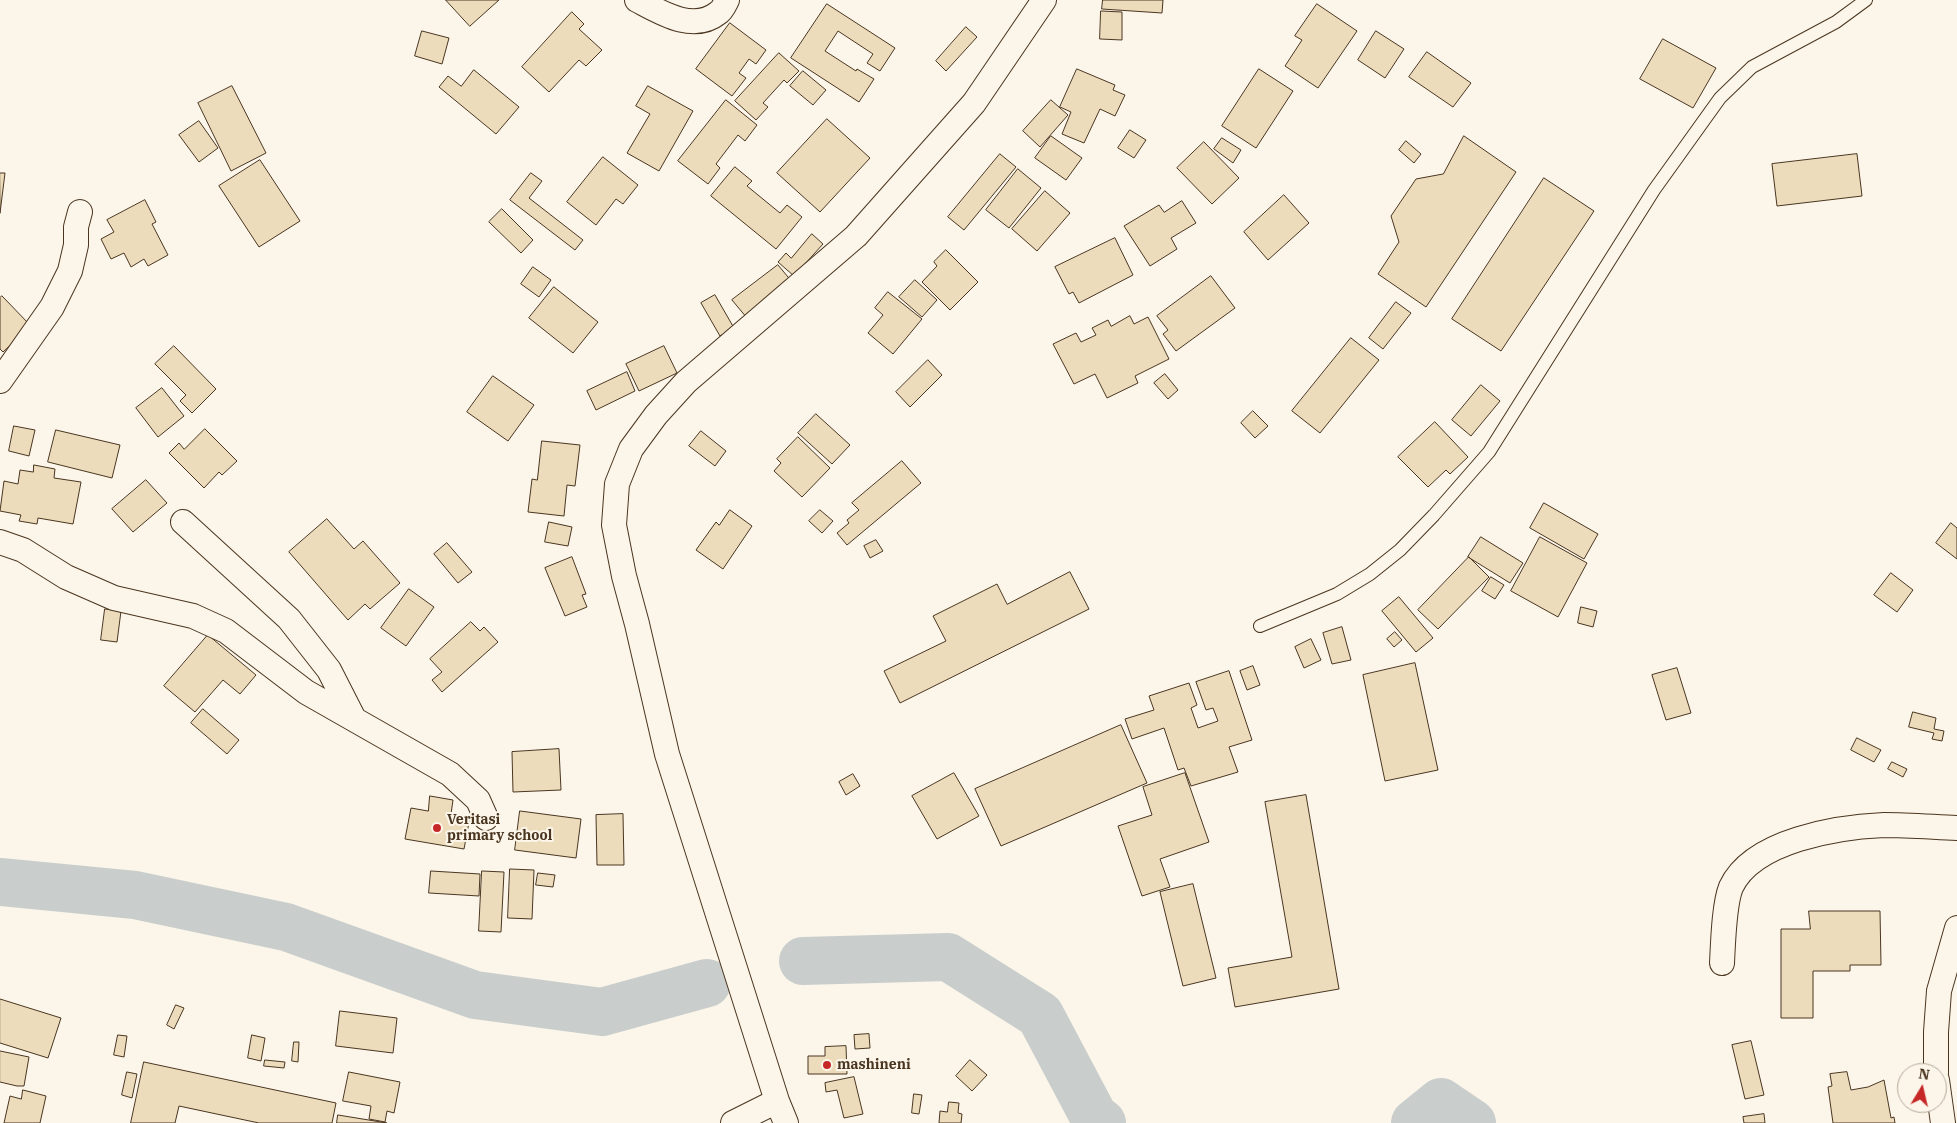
<!DOCTYPE html>
<html>
<head>
<meta charset="utf-8">
<style>
  body { margin:0 }
  #map { position:relative; width:1957px; height:1123px; overflow:hidden; background:#fbf6e9; font-family:"IBM Plex Serif",serif }
  canvas { display:block }
  .north { position:absolute; left:1897px; top:1063px; width:50px; height:50px; box-sizing:border-box; background:#fbf6e9; border:1px solid #b4a999; border-radius:50%; rotate:9deg; font-size:14px; font-weight:700; line-height:20px; text-align:center; color:#4a3520 }
  .north::after { content:''; display:block; margin:auto; width:18px; height:22px; background:#c62828; clip-path:polygon(50% 0,100% 100%,50% 72%,0 100%) }
</style>
</head>
<body>
<div id="map">
<canvas width="1957" height="1123"></canvas>
<div class="north">N</div>
</div>
<script>
const g = document.querySelector('canvas').getContext('2d');
g.lineJoin = 'round';
function stroke(path, color, width, dash) { g.strokeStyle = color; g.lineWidth = width; g.lineCap = dash ? 'butt' : 'round'; g.setLineDash(dash || []); g.stroke(path); }
function fill(path, color) { g.fillStyle = color; g.fill(path, 'evenodd'); }
function drawText(font, color, halo, rows, align = 'center') {
  g.font = font + ' "IBM Plex Serif",serif'; g.lineWidth = 4; g.setLineDash([]); g.textBaseline = 'middle'; g.strokeStyle = halo; g.fillStyle = color; for (const [text, x, y, turn = 0] of rows) {
    g.save(); g.translate(x, y); g.rotate((+turn || 0) * Math.PI / 180); g.textAlign = isNaN(turn) ? turn : align; if (halo) g.strokeText(text, 0, 0); g.fillText(text, 0, 0); g.restore();
  }
}
const river = new Path2D(`
  M 0,882 L 135,895 L 286,927 L 475,995 L 602,1012 L 707,983
  M 803,961 L 948,957 L 1040,1015 L 1094,1117 L 1102,1123
  M 1415,1123 L 1441,1102 L 1472,1123`);
const building = new Path2D(`
  M 446,0 L 499,0 L 470,26 Z
  M 1103,0 L 1163,0 L 1162,13 L 1102,9 Z
  M 827,4 L 895,48 L 880,71 L 867,63 L 873,54 L 838,31 L 825,51 L 856,71 L 857,69 L 874,79 L 859,102 L 791,58 Z
  M 1317,4 L 1357,31 L 1318,88 L 1285,66 L 1302,40 L 1295,36 Z
  M 1101,11 L 1122,12 L 1122,40 L 1100,39 Z
  M 572,12 L 584,24 L 579,29 L 602,50 L 586,66 L 579,60 L 549,92 L 522,67 Z
  M 730,23 L 766,50 L 756,64 L 749,59 L 739,73 L 746,78 L 732,96 L 696,69 Z
  M 966,27 L 977,37 L 946,71 L 936,61 Z
  M 422,31 L 449,38 L 442,64 L 415,56 Z
  M 1376,31 L 1404,49 L 1385,78 L 1358,60 Z
  M 1663,39 L 1716,68 L 1693,108 L 1640,79 Z
  M 1427,52 L 1471,83 L 1453,107 L 1409,77 Z
  M 779,53 L 799,71 L 787,83 L 784,80 L 763,103 L 768,107 L 756,120 L 735,101 Z
  M 1077,69 L 1115,85 L 1113,90 L 1125,95 L 1115,116 L 1100,109 L 1084,143 L 1062,134 L 1071,112 L 1060,107 Z
  M 1259,69 L 1293,91 L 1256,148 L 1222,126 Z
  M 474,70 L 519,107 L 496,134 L 439,87 L 448,76 L 461,86 Z
  M 803,71 L 826,90 L 813,105 L 790,86 Z
  M 232,86 L 266,153 L 231,171 L 198,103 Z
  M 648,86 L 693,111 L 659,171 L 627,153 L 650,114 L 636,106 Z
  M 726,100 L 757,125 L 745,141 L 738,135 L 716,164 L 720,168 L 708,184 L 678,161 Z
  M 1051,100 L 1068,115 L 1040,147 L 1023,131 Z
  M 827,119 L 870,158 L 820,212 L 777,173 Z
  M 199,121 L 218,148 L 199,162 L 179,135 Z
  M 1130,130 L 1146,140 L 1134,158 L 1118,148 Z
  M 1051,136 L 1082,158 L 1066,180 L 1035,158 Z
  M 1464,136 L 1516,172 L 1426,307 L 1378,274 L 1399,242 L 1391,216 L 1416,179 L 1443,174 Z
  M 1222,138 L 1241,150 L 1233,163 L 1214,149 Z
  M 1406,141 L 1421,154 L 1414,163 L 1399,150 Z
  M 1204,142 L 1239,178 L 1212,204 L 1177,168 Z
  M 1000,154 L 1016,167 L 964,230 L 948,217 Z
  M 1857,154 L 1862,196 L 1777,206 L 1772,164 Z
  M 603,157 L 638,185 L 623,204 L 616,199 L 596,225 L 567,202 Z
  M 260,160 L 300,221 L 259,247 L 219,186 Z
  M 735,167 L 752,181 L 747,186 L 780,213 L 787,205 L 802,217 L 776,249 L 711,196 Z
  M 1018,169 L 1041,188 L 1009,228 L 986,210 Z
  M 0,173 L 5,173 L 0,213 Z
  M 531,173 L 542,181 L 529,198 L 583,240 L 575,250 L 510,200 Z
  M 1544,178 L 1594,211 L 1501,351 L 1452,319 Z
  M 1045,191 L 1070,213 L 1037,251 L 1012,229 Z
  M 1284,195 L 1309,223 L 1268,260 L 1244,232 Z
  M 145,200 L 156,222 L 152,224 L 168,255 L 148,266 L 144,259 L 131,267 L 124,253 L 111,259 L 101,239 L 114,232 L 107,220 Z
  M 1182,201 L 1196,223 L 1171,238 L 1177,249 L 1150,266 L 1124,226 L 1159,205 L 1164,212 Z
  M 502,209 L 533,240 L 521,253 L 489,222 Z
  M 812,234 L 823,244 L 794,276 L 778,262 L 786,253 L 791,258 Z
  M 1115,238 L 1133,275 L 1079,303 L 1073,292 L 1069,294 L 1055,267 Z
  M 946,250 L 978,282 L 950,310 L 922,282 L 937,266 L 934,262 Z
  M 778,265 L 793,283 L 747,318 L 732,300 Z
  M 533,267 L 551,280 L 539,297 L 521,284 Z
  M 1211,276 L 1235,308 L 1176,351 L 1163,334 L 1168,330 L 1157,316 Z
  M 915,280 L 937,300 L 922,317 L 899,297 Z
  M 554,287 L 598,322 L 573,353 L 529,318 Z
  M 888,292 L 922,319 L 893,354 L 868,333 L 883,315 L 875,308 Z
  M 715,295 L 734,328 L 720,336 L 701,303 Z
  M 2,296 L 31,326 L 3,352 L 0,349 L 0,298 Z
  M 1396,302 L 1411,313 L 1383,349 L 1369,338 Z
  M 1130,316 L 1134,324 L 1148,317 L 1169,359 L 1135,376 L 1138,383 L 1107,398 L 1095,374 L 1074,384 L 1053,344 L 1076,333 L 1081,342 L 1096,335 L 1092,328 L 1108,320 L 1111,326 Z
  M 1351,338 L 1379,360 L 1320,433 L 1292,411 Z
  M 174,346 L 216,389 L 192,413 L 180,401 L 186,395 L 155,364 Z
  M 664,346 L 677,373 L 639,391 L 626,364 Z
  M 928,360 L 942,375 L 910,407 L 896,392 Z
  M 627,372 L 635,391 L 596,410 L 587,391 Z
  M 1165,374 L 1178,390 L 1168,399 L 1154,383 Z
  M 493,376 L 534,405 L 508,441 L 467,412 Z
  M 1481,385 L 1500,401 L 1471,436 L 1452,420 Z
  M 162,388 L 184,416 L 158,437 L 136,408 Z
  M 1253,411 L 1268,426 L 1255,438 L 1241,423 Z
  M 816,414 L 850,445 L 832,464 L 798,433 Z
  M 1435,422 L 1468,457 L 1450,474 L 1446,470 L 1428,487 L 1398,457 Z
  M 14,426 L 35,430 L 29,456 L 9,451 Z
  M 205,429 L 237,461 L 222,475 L 219,472 L 204,488 L 169,453 L 179,443 L 184,449 Z
  M 56,430 L 120,445 L 112,478 L 48,462 Z
  M 701,431 L 726,451 L 715,466 L 689,446 Z
  M 798,437 L 830,468 L 802,497 L 774,471 L 781,463 L 777,459 Z
  M 542,441 L 580,445 L 575,486 L 567,485 L 564,516 L 528,512 L 532,479 L 537,480 Z
  M 902,461 L 921,483 L 847,545 L 837,533 L 849,523 L 847,520 L 859,510 L 852,503 Z
  M 34,465 L 55,469 L 54,478 L 81,482 L 73,524 L 38,518 L 37,524 L 19,521 L 21,515 L 0,511 L 4,481 L 18,484 L 20,470 L 33,472 Z
  M 146,480 L 167,503 L 133,532 L 112,509 Z
  M 1544,503 L 1598,534 L 1584,559 L 1530,528 Z
  M 730,510 L 752,526 L 723,569 L 696,550 L 716,522 L 719,525 Z
  M 820,510 L 833,521 L 822,533 L 809,521 Z
  M 327,519 L 354,549 L 363,541 L 400,583 L 370,609 L 365,604 L 348,620 L 289,552 Z
  M 549,522 L 572,527 L 568,546 L 545,542 Z
  M 1951,523 L 1957,528 L 1957,559 L 1936,543 Z
  M 1481,537 L 1523,563 L 1510,583 L 1468,557 Z
  M 1540,537 L 1587,563 L 1558,617 L 1511,591 Z
  M 876,540 L 883,551 L 870,558 L 864,546 Z
  M 447,543 L 472,572 L 458,583 L 434,554 Z
  M 572,557 L 586,594 L 582,595 L 587,607 L 565,616 L 545,568 Z
  M 1469,557 L 1489,577 L 1438,629 L 1418,610 Z
  M 1070,572 L 1089,609 L 900,703 L 884,671 L 946,641 L 933,616 L 997,584 L 1007,604 Z
  M 1891,573 L 1913,590 L 1897,612 L 1874,595 Z
  M 1491,577 L 1504,585 L 1495,599 L 1482,591 Z
  M 409,589 L 434,607 L 406,646 L 381,628 Z
  M 1399,597 L 1433,638 L 1416,652 L 1382,611 Z
  M 1581,607 L 1597,611 L 1593,627 L 1578,623 Z
  M 105,609 L 121,611 L 117,642 L 101,640 Z
  M 471,622 L 480,631 L 484,627 L 498,642 L 442,692 L 432,680 L 442,672 L 430,659 Z
  M 1342,627 L 1351,660 L 1332,664 L 1323,633 Z
  M 1395,632 L 1402,640 L 1394,647 L 1387,639 Z
  M 208,635 L 256,675 L 240,694 L 223,680 L 195,712 L 164,686 Z
  M 1311,639 L 1321,660 L 1304,668 L 1295,647 Z
  M 1415,663 L 1438,770 L 1385,781 L 1363,675 Z
  M 1253,666 L 1260,685 L 1247,690 L 1240,671 Z
  M 1677,668 L 1691,713 L 1666,720 L 1652,675 Z
  M 1229,671 L 1252,740 L 1229,747 L 1238,772 L 1191,786 L 1184,768 L 1178,770 L 1164,728 L 1132,739 L 1125,719 L 1154,710 L 1149,696 L 1189,683 L 1197,705 L 1191,708 L 1198,728 L 1218,721 L 1213,708 L 1206,710 L 1196,682 Z
  M 203,709 L 239,740 L 227,754 L 191,723 Z
  M 1913,712 L 1936,718 L 1934,729 L 1944,731 L 1942,741 L 1932,739 L 1934,733 L 1909,727 Z
  M 1121,725 L 1147,783 L 1001,846 L 975,789 Z
  M 1857,738 L 1881,750 L 1874,762 L 1851,750 Z
  M 559,749 L 561,790 L 513,792 L 512,752 Z
  M 1892,762 L 1907,769 L 1903,777 L 1888,769 Z
  M 954,773 L 979,816 L 937,839 L 912,796 Z
  M 1185,773 L 1209,842 L 1160,859 L 1170,887 L 1142,896 L 1118,826 L 1152,815 L 1143,787 Z
  M 853,774 L 860,786 L 846,795 L 839,782 Z
  M 1306,795 L 1339,989 L 1235,1007 L 1228,968 L 1292,957 L 1265,802 Z
  M 430,796 L 453,800 L 451,814 L 470,817 L 464,849 L 405,839 L 411,808 L 428,811 Z
  M 520,811 L 581,819 L 576,858 L 515,850 Z
  M 623,814 L 624,865 L 597,865 L 596,815 Z
  M 510,869 L 534,870 L 532,919 L 508,918 Z
  M 431,871 L 480,874 L 479,896 L 429,893 Z
  M 482,871 L 504,872 L 501,932 L 479,931 Z
  M 538,873 L 555,875 L 553,887 L 536,885 Z
  M 1193,884 L 1216,978 L 1183,986 L 1160,892 Z
  M 1809,911 L 1880,911 L 1881,965 L 1850,965 L 1850,971 L 1813,971 L 1813,1018 L 1781,1018 L 1781,929 L 1810,929 Z
  M 0,999 L 61,1018 L 48,1058 L 0,1043 Z
  M 176,1005 L 184,1008 L 174,1029 L 167,1025 Z
  M 340,1011 L 397,1018 L 393,1053 L 336,1046 Z
  M 869,1034 L 870,1048 L 855,1049 L 854,1035 Z
  M 118,1035 L 127,1036 L 124,1057 L 114,1055 Z
  M 252,1035 L 265,1038 L 261,1061 L 248,1058 Z
  M 1751,1041 L 1764,1095 L 1745,1099 L 1732,1045 Z
  M 294,1042 L 299,1042 L 298,1062 L 292,1061 Z
  M 846,1046 L 847,1074 L 808,1074 L 808,1056 L 825,1056 L 825,1047 Z
  M 0,1051 L 29,1057 L 24,1086 L 17,1086 L 0,1082 Z
  M 265,1060 L 285,1062 L 284,1068 L 264,1066 Z
  M 970,1060 L 987,1075 L 972,1091 L 956,1076 Z
  M 144,1062 L 336,1103 L 332,1123 L 259,1123 L 179,1106 L 175,1123 L 131,1123 Z
  M 127,1072 L 137,1074 L 132,1098 L 122,1095 Z
  M 349,1072 L 400,1082 L 394,1113 L 387,1111 L 385,1122 L 369,1119 L 371,1106 L 343,1101 Z
  M 1847,1072 L 1851,1090 L 1868,1087 L 1884,1080 L 1891,1118 L 1894,1117 L 1895,1123 L 1833,1123 L 1828,1087 L 1832,1086 L 1830,1074 Z
  M 854,1077 L 863,1114 L 844,1118 L 837,1090 L 826,1092 L 825,1083 Z
  M 23,1090 L 46,1096 L 40,1123 L 4,1123 L 10,1096 L 21,1099 Z
  M 914,1094 L 922,1095 L 919,1114 L 912,1113 Z
  M 949,1102 L 959,1103 L 958,1113 L 962,1114 L 961,1123 L 939,1123 L 940,1111 L 947,1112 Z
  M 1764,1114 L 1765,1123 L 1744,1123 L 1743,1117 Z
  M 338,1115 L 387,1123 L 337,1123 Z`);
const service = new Path2D(`
  M 1260,626 L 1337,594 L 1370,574 L 1400,550 L 1434,515 L 1489,452 L 1654,190 L 1720,98 L 1752,67 L 1836,22 L 1866,0`);
const minor = new Path2D(`
  M 637,0 C 660,12 693,33 718,13 C 722,11 725,4 727,0
  M 0,381 L 52,307 L 70,271 L 76,245 L 76,227 L 80,212
  M 183,522 L 289,619 L 329,670 L 354,719
  M 0,542 L 23,550 L 66,577 L 114,598 L 193,616 L 226,631 L 306,692 L 450,774 L 478,800 L 486,818
  M 1722,963 C 1723,944 1724,904 1731,887 C 1753,840 1838,827 1884,825 C 1908,825 1933,827 1957,828
  M 1936,1073 L 1936,1032 L 1939,991 L 1957,928
  M 1937,1080 L 1943,1123
  M 733,1123 L 777,1101
  M 786,1123 L 777,1101 L 667,754 L 637,624 L 624,576 L 614,525 L 617,484 L 631,449 L 656,415 L 686,382 L 856,236 L 974,103 L 1044,0`);
const markers = [
  [437,828,5,"#c62828"],
  [827,1065,5,"#c62828"]
];
const poiNames = [
  ["Veritasi",447,820],
  ["primary school",447,836],
  ["mashineni",837,1065]
];
stroke(river, '#c9cecd', 48);
fill(building, '#ecdcbc');
stroke(building, '#4a3520', 1);
stroke(service, '#4a3520', 14);
stroke(minor, '#4a3520', 26);
stroke(service, '#fbf6e9', 12);
stroke(minor, '#fbf6e9', 24);
for (const [x, y, r, color] of markers) { const dot = new Path2D(); dot.arc(x, y, r, 0, 2 * Math.PI); g.fillStyle = color; g.fill(dot); stroke(dot, '#fbf6e9', 2); }
drawText('bold 14px', '#4a3520', '#fbf6e9', poiNames, 'left');
</script>
</body>
</html>
